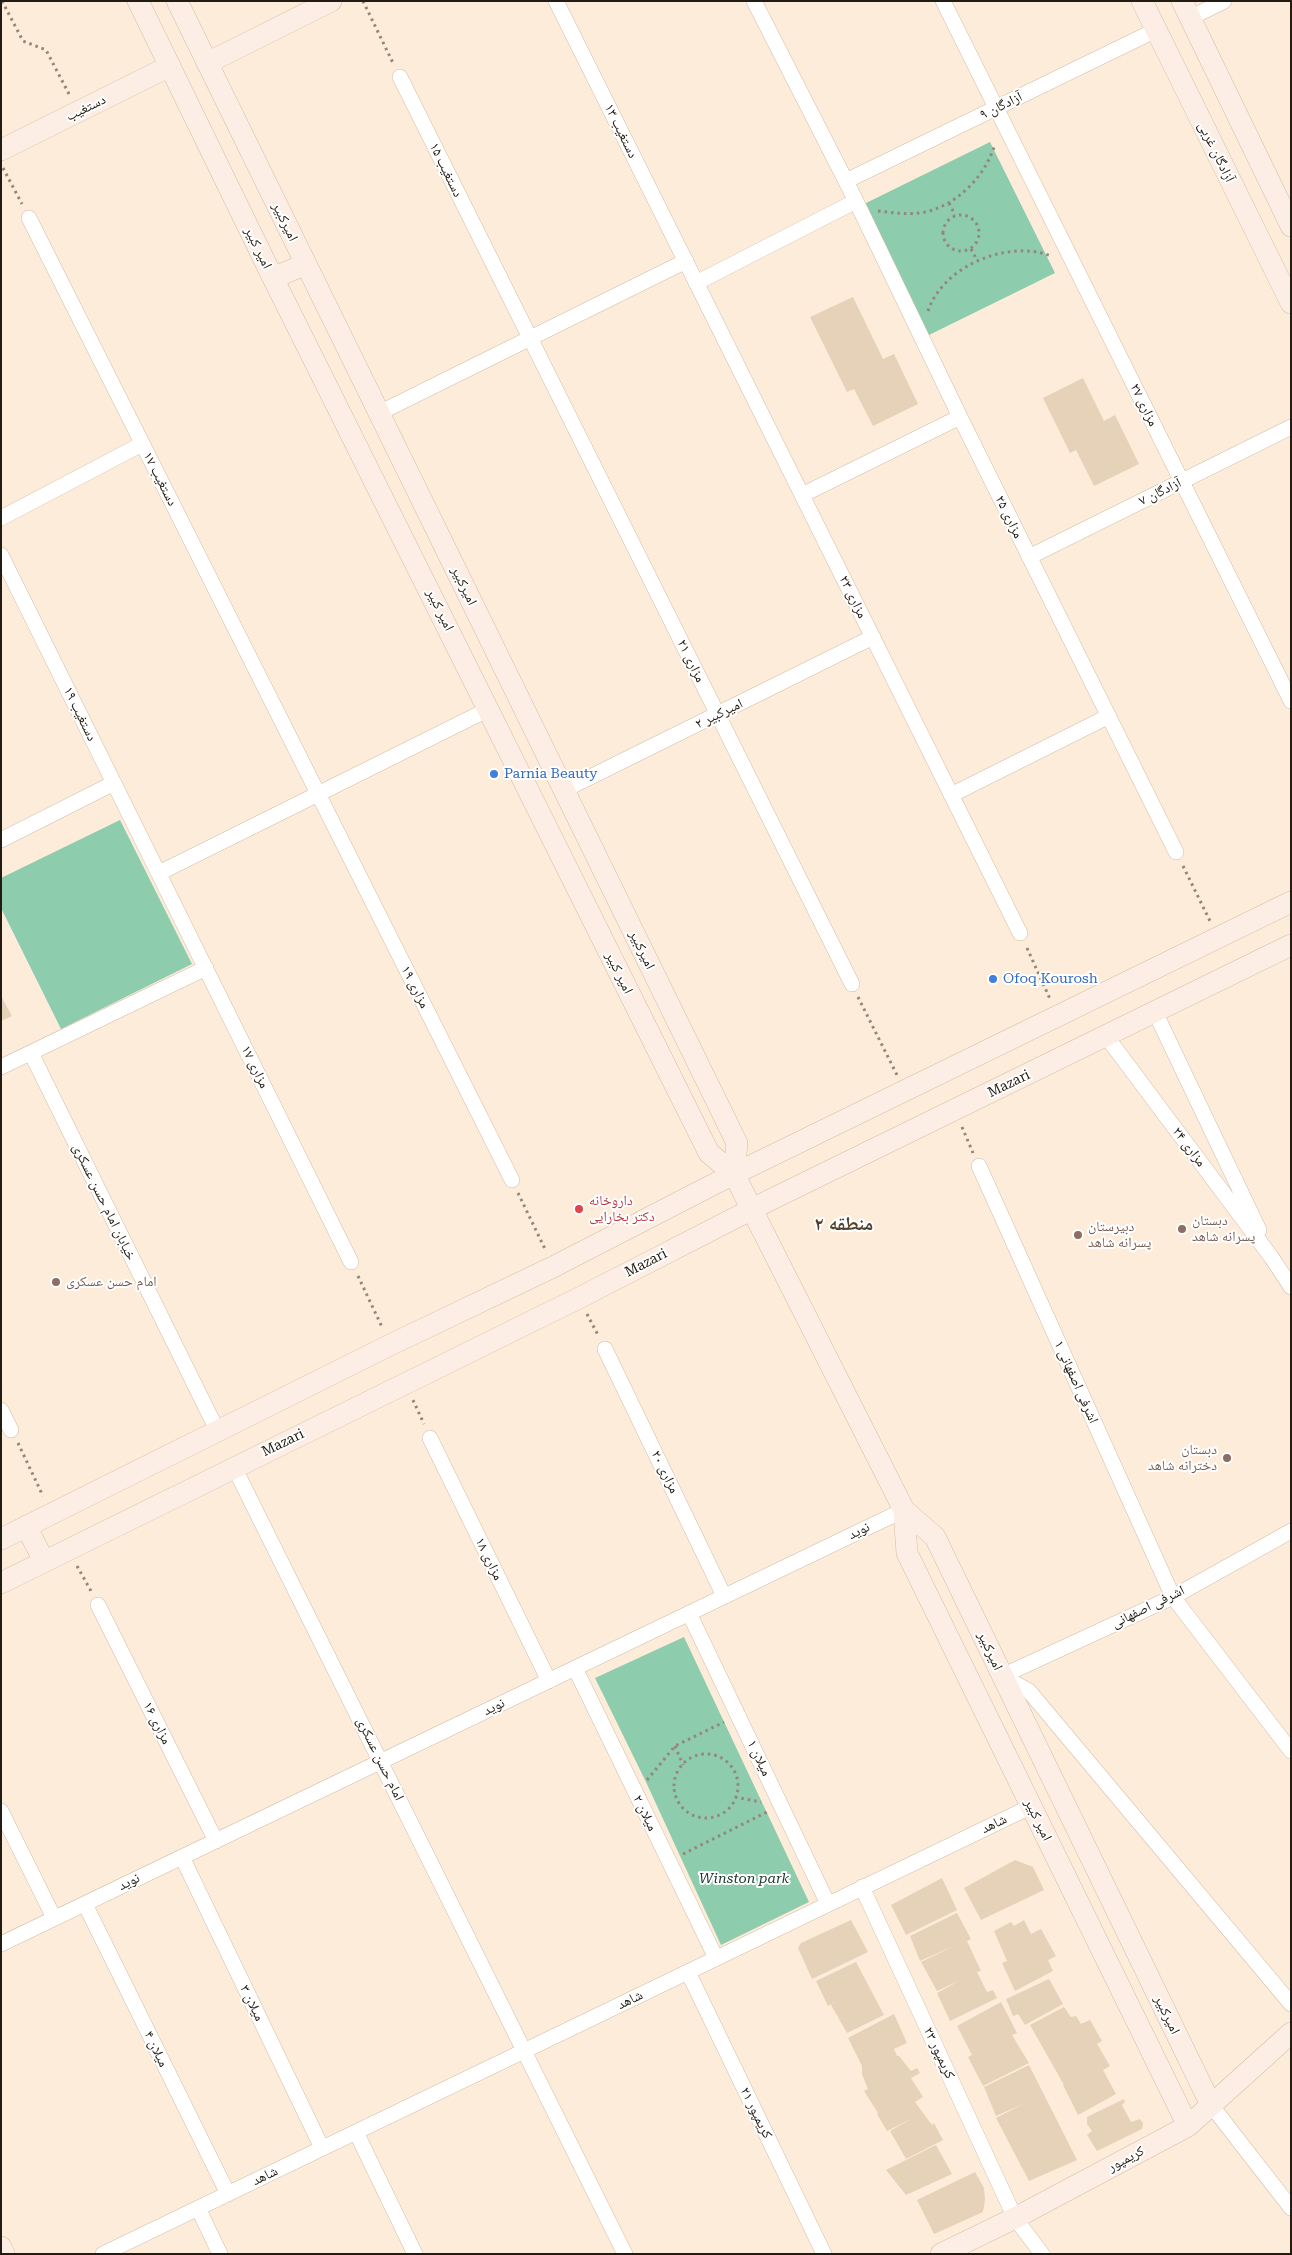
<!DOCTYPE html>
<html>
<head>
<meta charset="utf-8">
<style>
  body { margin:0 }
  #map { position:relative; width:1292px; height:2255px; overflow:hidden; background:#fdecd9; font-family:"Roboto Serif",serif }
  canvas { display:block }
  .frame { position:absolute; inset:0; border:2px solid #221b12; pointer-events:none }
</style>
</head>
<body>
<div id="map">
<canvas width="1292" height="2255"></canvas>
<div class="frame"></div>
</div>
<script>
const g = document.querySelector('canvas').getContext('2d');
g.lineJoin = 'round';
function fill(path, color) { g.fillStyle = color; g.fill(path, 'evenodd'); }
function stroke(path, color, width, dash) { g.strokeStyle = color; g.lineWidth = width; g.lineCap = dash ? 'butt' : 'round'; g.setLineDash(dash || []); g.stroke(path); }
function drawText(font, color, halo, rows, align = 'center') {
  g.font = font + ' "Roboto Serif","Noto Naskh Arabic",serif'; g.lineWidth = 4; g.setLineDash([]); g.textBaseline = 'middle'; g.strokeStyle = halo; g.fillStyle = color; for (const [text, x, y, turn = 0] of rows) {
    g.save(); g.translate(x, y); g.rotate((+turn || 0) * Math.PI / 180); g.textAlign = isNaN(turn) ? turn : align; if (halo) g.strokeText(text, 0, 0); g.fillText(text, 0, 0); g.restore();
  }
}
const green = new Path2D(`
  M 990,142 L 1055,273 L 927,336 L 862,205 Z
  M 120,820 L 192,964 L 61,1029 L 1,908 L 1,878 Z
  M 684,1637 L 809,1902 L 721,1945 L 646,1782 L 595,1678 Z`);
const building = new Path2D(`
  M 853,297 L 883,359 L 894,354 L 918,404 L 873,426 L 854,389 L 847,392 L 810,317 Z
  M 1083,378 L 1104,421 L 1115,415 L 1139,464 L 1094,486 L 1076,450 L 1070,453 L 1043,398 Z
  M 1,996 L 12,1016 L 1,1021 Z
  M 1015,1860 L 1033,1867 L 1044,1890 L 981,1920 L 964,1888 Z
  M 942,1878 L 957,1910 L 906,1935 L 891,1905 Z
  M 957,1913 L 971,1939 L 967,1941 L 981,1971 L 977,1972 L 987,1992 L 993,1990 L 997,1998 L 950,2021 L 937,1993 L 959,1981 L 937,1991 L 921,1962 L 954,1946 L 920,1961 L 910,1936 Z
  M 851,1920 L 868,1952 L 812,1979 L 798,1948 L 801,1943 Z
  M 1024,1920 L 1031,1934 L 1041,1929 L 1056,1956 L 1048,1960 L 1053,1971 L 1015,1991 L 1002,1963 L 1007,1961 L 994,1931 L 1011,1922 L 1014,1926 Z
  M 856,1962 L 884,2015 L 847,2033 L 831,2005 L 836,2002 L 828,2006 L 816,1981 Z
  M 1049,1979 L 1063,2004 L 1025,2025 L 1018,2014 L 1013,2016 L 1006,1999 Z
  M 1001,2002 L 1017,2033 L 1012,2035 L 1029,2063 L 983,2086 L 968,2057 L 972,2055 L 957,2026 Z
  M 1064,2007 L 1071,2017 L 1076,2016 L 1081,2024 L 1090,2020 L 1102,2041 L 1097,2044 L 1110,2066 L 1103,2070 L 1116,2094 L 1078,2115 L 1063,2085 L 1064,2085 L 1030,2025 Z
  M 894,2014 L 907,2043 L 894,2049 L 897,2056 L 899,2056 L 911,2071 L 917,2068 L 920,2073 L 911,2078 L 923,2097 L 915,2102 L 932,2125 L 934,2123 L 943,2140 L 906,2159 L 890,2131 L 913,2118 L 887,2131 L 877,2114 L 878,2113 L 864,2091 L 868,2089 L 862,2074 L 862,2066 L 848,2038 Z
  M 1029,2065 L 1077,2160 L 1029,2181 L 996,2118 L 1025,2103 L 996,2116 L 984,2087 Z
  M 1124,2099 L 1125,2102 L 1122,2105 L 1131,2122 L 1140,2119 L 1143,2123 L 1142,2129 L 1097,2151 L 1087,2135 L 1092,2131 L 1087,2124 L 1087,2117 Z
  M 936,2145 L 952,2174 L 906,2195 L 886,2170 Z
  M 975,2172 L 984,2188 L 985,2200 L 983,2212 L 934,2234 L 917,2200 Z`);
const path = new Path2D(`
  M 2,1 L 23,41 L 46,50 L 69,94
  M 363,1 L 393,63
  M 3,168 L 22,204
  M 949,203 L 955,215
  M 878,211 C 894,213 909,215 925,212 C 958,205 986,175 995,144
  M943 233a18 18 0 1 1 36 0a18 18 0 1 1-36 0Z
  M 971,249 L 977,260
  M 928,311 C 943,266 1008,239 1051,256
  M 1183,866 L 1210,921
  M 1027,948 L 1050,999
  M 858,997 L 897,1075
  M 962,1127 L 973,1153
  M 518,1193 L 546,1251
  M 358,1276 L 382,1327
  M 587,1314 L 598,1335
  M 413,1400 L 424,1424
  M 18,1443 L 43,1496
  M 77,1566 L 91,1591
  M 675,1746 L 683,1765
  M674 1786a32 32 0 1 1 64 0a32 32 0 1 1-64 0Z
  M 647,1780 L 675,1746 L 724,1722
  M 735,1797 L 761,1802
  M 683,1854 L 767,1812`);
const street = new Path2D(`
  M 556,1 L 1020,933
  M 754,1 L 856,201 L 960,417 L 1176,852
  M 943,1 L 1291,701
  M 1190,18 L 1224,1
  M 400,77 L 852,984
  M 846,181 L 1156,30
  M 29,218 L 512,1180
  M 696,283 L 856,201
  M 379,413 L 686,261
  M 802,495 L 960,417
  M 1,518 L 142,444
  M 1,555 L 351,1262
  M 1029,557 L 1291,427
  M 564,790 L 873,637
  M 951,795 L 1109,716
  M 1,840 L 114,783
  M 159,873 L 489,709
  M 1155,1012 L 1259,1230
  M 1106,1036 L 1272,1258 L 1291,1287
  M 31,1053 L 218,1432
  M 1,1067 L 206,968
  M 979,1166 L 1173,1597 L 1291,1751
  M 605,1349 L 724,1596
  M 1,1410 L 11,1430
  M 430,1438 L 549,1681
  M 234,1467 L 625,2254
  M 98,1605 L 216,1841
  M 689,1613 L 828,1904
  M 575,1668 L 716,1958
  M 1002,1676 L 1029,1691 L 1291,2004
  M 1002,1676 L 1173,1597 L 1291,1531
  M 1,1811 L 54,1918
  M 182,1857 L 322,2148
  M 862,1887 L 1015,2218 L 1042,2254
  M 85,1904 L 228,2194
  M 1,1944 L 904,1510
  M 688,1972 L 824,2254
  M 1211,2105 L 1291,2208
  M 356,2132 L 415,2254
  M 198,2208 L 220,2254
  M 103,2254 L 1032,1806`);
const secondary = new Path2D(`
  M 138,1 L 273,278 L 709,1153 L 734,1174 L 904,1510 L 935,1537 L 1211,2105
  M 177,1 L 737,1143 L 734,1174
  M 1142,1 L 1291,303
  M 1182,1 L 1291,226
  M 207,63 L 331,1
  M 1,150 L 170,66
  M 273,278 L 306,264
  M 904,1510 L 907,1553 L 1188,2126
  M 26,1526 L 44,1561
  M 1,1539 L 390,1345 L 553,1267 L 722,1180 L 1291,902
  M 1,1583 L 579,1298 L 766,1202 L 1291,945
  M 1,2247 L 4,2254
  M 941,2254 L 1015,2218 L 1188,2126 L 1291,2033`);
const markers = [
  [494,774,5,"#3f7fe0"],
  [993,979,5,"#3f7fe0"],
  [579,1209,5,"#e0444e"],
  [1182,1229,5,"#8d6e63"],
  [1078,1235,5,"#8d6e63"],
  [56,1282,5,"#8d6e63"],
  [1227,1458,5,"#8d6e63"]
];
const streetNames = [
  ["آزادگان ۹",1001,106,-26],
  ["دستغیب",86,108,-26],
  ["دستغیب ۱۳",621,131,64],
  ["آزادگان غربی",1216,152,64],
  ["دستغیب ۱۵",446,170,64],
  ["امیرکبیر",285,222,64],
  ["امیر کبیر",258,248,64],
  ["مزاری ۲۷",1144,405,64],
  ["دستغیب ۱۷",160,479,63],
  ["آزادگان ۷",1160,492,-26],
  ["مزاری ۲۵",1009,517,64],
  ["امیرکبیر",464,586,64],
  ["مزاری ۲۳",853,597,64],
  ["امیر کبیر",440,610,64],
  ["مزاری ۲۱",691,661,64],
  ["دستغیب ۱۹",80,714,64],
  ["امیرکبیر ۲",719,714,-26],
  ["امیرکبیر",642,950,64],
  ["امیر کبیر",619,973,64],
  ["مزاری ۱۹",415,987,63],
  ["مزاری ۱۷",255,1067,64],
  ["Mazari",1009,1084,-26],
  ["مزاری ۲۴",1189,1147,53],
  ["خیابان امام حسن عسکری",104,1202,64],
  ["Mazari",646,1263,-27],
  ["اشرفی اصفهانی ۱",1076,1382,66],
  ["Mazari",283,1443,-26],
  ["مزاری ۲۰",665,1472,64],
  ["نوید",859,1531,-26],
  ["مزاری ۱۸",489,1559,64],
  ["اشرفی اصفهانی",1148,1607,-26],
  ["امیرکبیر",990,1651,65],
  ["نوید",494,1707,-26],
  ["مزاری ۱۶",157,1723,63],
  ["میلان ۱",759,1758,65],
  ["امام حسن عسکری",380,1759,64],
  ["میلان ۲",645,1813,64],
  ["امیر کبیر",1038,1820,64],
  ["شاهد",994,1824,-26],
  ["نوید",129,1882,-26],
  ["شاهد",630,2000,-26],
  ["میلان ۳",252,2003,64],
  ["امیرکبیر",1167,2015,64],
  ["میلان ۴",156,2049,64],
  ["کریمپور ۲۳",939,2053,65],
  ["کریمپور ۲۱",756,2113,64],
  ["کریمپور",1126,2159,-28],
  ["شاهد",265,2176,-26]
];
const shopNames = [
  ["Parnia Beauty",504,774],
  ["Ofoq Kourosh",1003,979]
];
const healthNames = [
  ["داروخانه",589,1201],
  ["دکتر بخارایی",589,1217]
];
const educationNames = [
  ["دبستان",1192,1221],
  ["پسرانه شاهد",1192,1237],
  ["دبیرستان",1088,1227],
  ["پسرانه شاهد",1088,1243],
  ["امام حسن عسکری",66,1282],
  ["دبستان",1217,1450,"right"],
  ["دخترانه شاهد",1217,1466,"right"]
];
const parkNames = [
  ["Winston park",744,1879]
];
const districtNames = [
  ["منطقه ۲",844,1224]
];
fill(green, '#8eccae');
fill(building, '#e6d2b9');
stroke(street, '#d1bea6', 16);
stroke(secondary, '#d1bea6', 22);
stroke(path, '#948779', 3, [2.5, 4]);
stroke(street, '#fff', 15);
stroke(secondary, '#fceee4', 21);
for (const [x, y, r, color] of markers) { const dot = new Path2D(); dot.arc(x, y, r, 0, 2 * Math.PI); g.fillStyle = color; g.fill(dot); stroke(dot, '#fff', 2); }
drawText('14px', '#221b12', '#fff', streetNames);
drawText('14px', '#366cbe', '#fff', shopNames, 'left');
drawText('14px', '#be3a42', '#fff', healthNames, 'left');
drawText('14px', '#785e54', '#fff', educationNames, 'left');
drawText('italic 14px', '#173729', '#fff', parkNames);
drawText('bold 19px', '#53432e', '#fff', districtNames);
</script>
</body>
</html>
